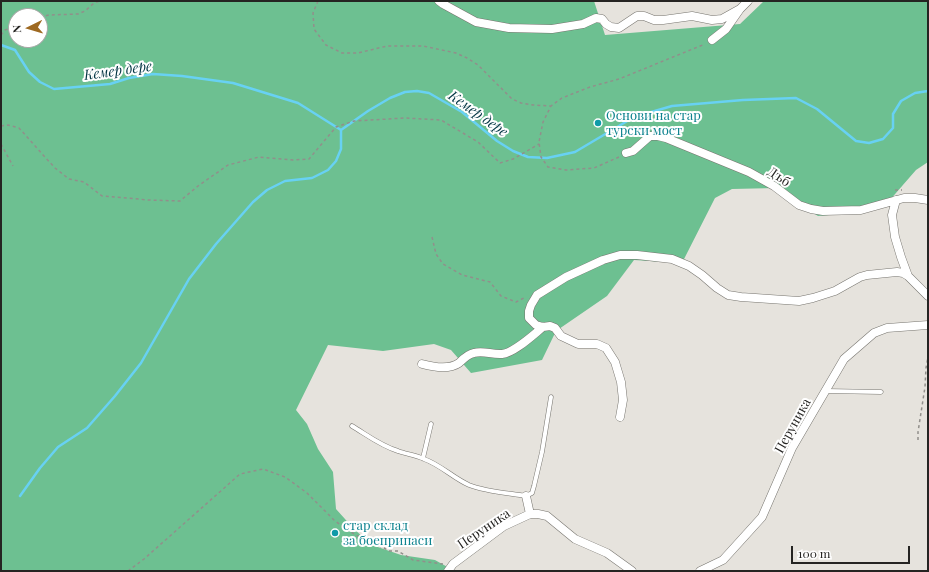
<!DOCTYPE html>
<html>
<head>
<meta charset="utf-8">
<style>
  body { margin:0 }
  #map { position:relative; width:929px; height:572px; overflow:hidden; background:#e6e3dd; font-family:"Playfair Display",serif }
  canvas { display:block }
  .frame { position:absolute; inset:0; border:2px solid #252422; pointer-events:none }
  .north { position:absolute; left:8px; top:8px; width:40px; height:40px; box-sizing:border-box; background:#fff; border:1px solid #a8a7a7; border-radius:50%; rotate:265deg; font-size:11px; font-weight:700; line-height:16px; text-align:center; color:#252422 }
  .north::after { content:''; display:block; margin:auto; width:14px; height:18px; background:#9e6921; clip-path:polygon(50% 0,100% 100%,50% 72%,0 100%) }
  .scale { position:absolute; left:791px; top:546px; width:119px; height:18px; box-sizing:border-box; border:2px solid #252422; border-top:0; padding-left:5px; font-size:12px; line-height:14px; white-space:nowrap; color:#252422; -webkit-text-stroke:3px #fff; paint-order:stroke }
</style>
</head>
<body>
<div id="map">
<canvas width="929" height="572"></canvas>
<div class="frame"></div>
<div class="north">N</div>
<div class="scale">100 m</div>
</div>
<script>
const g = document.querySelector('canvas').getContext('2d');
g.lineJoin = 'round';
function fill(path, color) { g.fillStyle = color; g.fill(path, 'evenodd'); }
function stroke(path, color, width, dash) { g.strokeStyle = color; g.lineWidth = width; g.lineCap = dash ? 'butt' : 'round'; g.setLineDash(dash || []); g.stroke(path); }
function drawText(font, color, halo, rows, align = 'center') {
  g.font = font + ' "Playfair Display",serif'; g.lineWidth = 4; g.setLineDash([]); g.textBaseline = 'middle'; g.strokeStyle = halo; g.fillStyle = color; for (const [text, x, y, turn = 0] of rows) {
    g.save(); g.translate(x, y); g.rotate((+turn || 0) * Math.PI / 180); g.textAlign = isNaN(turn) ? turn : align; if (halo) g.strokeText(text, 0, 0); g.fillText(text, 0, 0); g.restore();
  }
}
const forest = new Path2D(`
  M 1,1 L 594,1 L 605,35 L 740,24 L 764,1 L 928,1 L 928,162 L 916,170 L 889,201 L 863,212 L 818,216 L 776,188 L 732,189 L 715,198 L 682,263 L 634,260 L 607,296 L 556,331 L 542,360 L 471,373 L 451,350 L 434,344 L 383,351 L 328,345 L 296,410 L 307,424 L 318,449 L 333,472 L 336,509 L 354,529 L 372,545 L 401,555 L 435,560 L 451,569 L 450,571 L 1,571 ZM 16,16 L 40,16 L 40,40 L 16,40 Z`);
const stream = new Path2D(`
  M 1,45 L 15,50 L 29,72 L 40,82 L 54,89 L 110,84 L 129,78 L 153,74 L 182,76 L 233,83 L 298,103 L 341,130 L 368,111 L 390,98 L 405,92 L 417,91 L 429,93 L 462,112 L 497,141 L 513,151 L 528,157 L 547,158 L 575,152 L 634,117 L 672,106 L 743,100 L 796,98 L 817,109 L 856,141 L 869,143 L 883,139 L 893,128 L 893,114 L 901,101 L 915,93 L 928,91
  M 20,496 L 40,468 L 58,447 L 87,428 L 115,396 L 141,363 L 189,279 L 216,244 L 253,202 L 267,190 L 285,181 L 312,178 L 328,170 L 336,161 L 341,149 L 341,130`);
const path = new Path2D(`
  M 318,1 L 313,13 L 314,29 L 326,45 L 342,53 L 358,53 L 387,46 L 423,46 L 456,53 L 467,58 L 478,65 L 512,99 L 521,103 L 533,105 L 551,106
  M 40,17 L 49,15 L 78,14 L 85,11 L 94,3 L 100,1
  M 1,35 L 5,30 L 16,26
  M 1,126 L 8,125 L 19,128 L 44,156 L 55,168 L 69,179 L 84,182 L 102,196 L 149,200 L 180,201 L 198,186 L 228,165 L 259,157 L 293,160 L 309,159 L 325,140 L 336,127 L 354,121 L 405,118 L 441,120 L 478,142 L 500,163 L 513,159 L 539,144
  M 1,144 L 13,166
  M 619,157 L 594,168 L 566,170 L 548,167 L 541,157 L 539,142 L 543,122 L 551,106 L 562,98 L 590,87 L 619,79 L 705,44
  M 895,190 L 902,190
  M 432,237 L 436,254 L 443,264 L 462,275 L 490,282 L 501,296 L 516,302 L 526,297
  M 918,440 L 918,432 L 925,387 L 926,368 L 928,357
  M 128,571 L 144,559 L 240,474 L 263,469 L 285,477 L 307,493 L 334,520 L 347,530 L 369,542 L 384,548 L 389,551 L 398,551 L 413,560 L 443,564`);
const service = new Path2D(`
  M 826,391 L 881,392
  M 352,426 C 367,435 381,446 398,451 C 406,454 416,455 424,459 C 441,465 453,478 469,485 C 487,492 508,493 526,496 L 532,493 L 534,486 L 542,452 L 551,397
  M 423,458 L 431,424`);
const minor = new Path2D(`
  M 439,1 L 443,4 L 476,22 L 509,28 L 552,29 L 583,24 L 596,18 L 602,19 L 606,24 L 611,27 L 619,28 L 637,16 L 644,16 L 654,20 L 663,20 L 692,16 L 712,20 L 722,19 L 740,9
  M 712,40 L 726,29 L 740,9 L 748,1
  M 626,153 L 633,151 L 650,136 L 658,136 L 666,138 L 749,172 L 774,186 L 799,205 L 811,209 L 823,211 L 861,210 L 904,198 L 915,198 L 928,200
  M 896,200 L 892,215 L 895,237 L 901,257 L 908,276 L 928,296
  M 422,364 C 433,367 449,370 459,363 C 463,359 468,354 474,353 C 483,350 492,355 502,354 C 514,353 533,335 543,327
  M 620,417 L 623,400 L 621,382 L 615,362 L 606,348 L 597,344 L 578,344 L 561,336 L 555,328 L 550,326 L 543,327 L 536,325 L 529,318 L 529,311 L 531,305 L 537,295 L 566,277 L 603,260 L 620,255 L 637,255 L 672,259 L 689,266 L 702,275 L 717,288 L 728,295 L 741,297 L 799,301 L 813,298 L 835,291 L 860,277 L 867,275 L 897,272 L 903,273 L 908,276
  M 526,496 L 530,514
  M 448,571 L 453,564 L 504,526 L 530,514 L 538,514 L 547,516 L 575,539 L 607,553 L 632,571
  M 700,571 L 723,560 L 762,517 L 792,448 L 844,359 L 874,333 L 887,328 L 928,325`);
const markers = [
  [598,123,4,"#0f9aa8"],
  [335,533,4,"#0f9aa8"]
];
const cultureNames = [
  ["Основи на стар",606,116],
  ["турски мост",606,131],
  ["стар склад",343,526],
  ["за боеприпаси",343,541]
];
const streetNames = [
  ["Дъб",779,177,34],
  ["Перуника",793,426,-61],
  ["Перуника",484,529,-34]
];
const waterNames = [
  ["Кемер дере",118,71,-8],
  ["Кемер дере",478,114,35]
];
fill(forest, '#6dc091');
stroke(stream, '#68d1f3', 2.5);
stroke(service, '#77756f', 5);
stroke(minor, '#77756f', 9);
stroke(path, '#918f8b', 1.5, [3, 3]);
stroke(service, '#fff', 4);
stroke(minor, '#fff', 8);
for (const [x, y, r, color] of markers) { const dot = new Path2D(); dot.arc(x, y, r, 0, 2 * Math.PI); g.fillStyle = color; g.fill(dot); stroke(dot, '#fff', 1.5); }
drawText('13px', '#0d838f', '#fff', cultureNames, 'left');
drawText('13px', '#252422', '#fff', streetNames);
drawText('italic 14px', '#023543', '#fff', waterNames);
</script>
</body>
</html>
